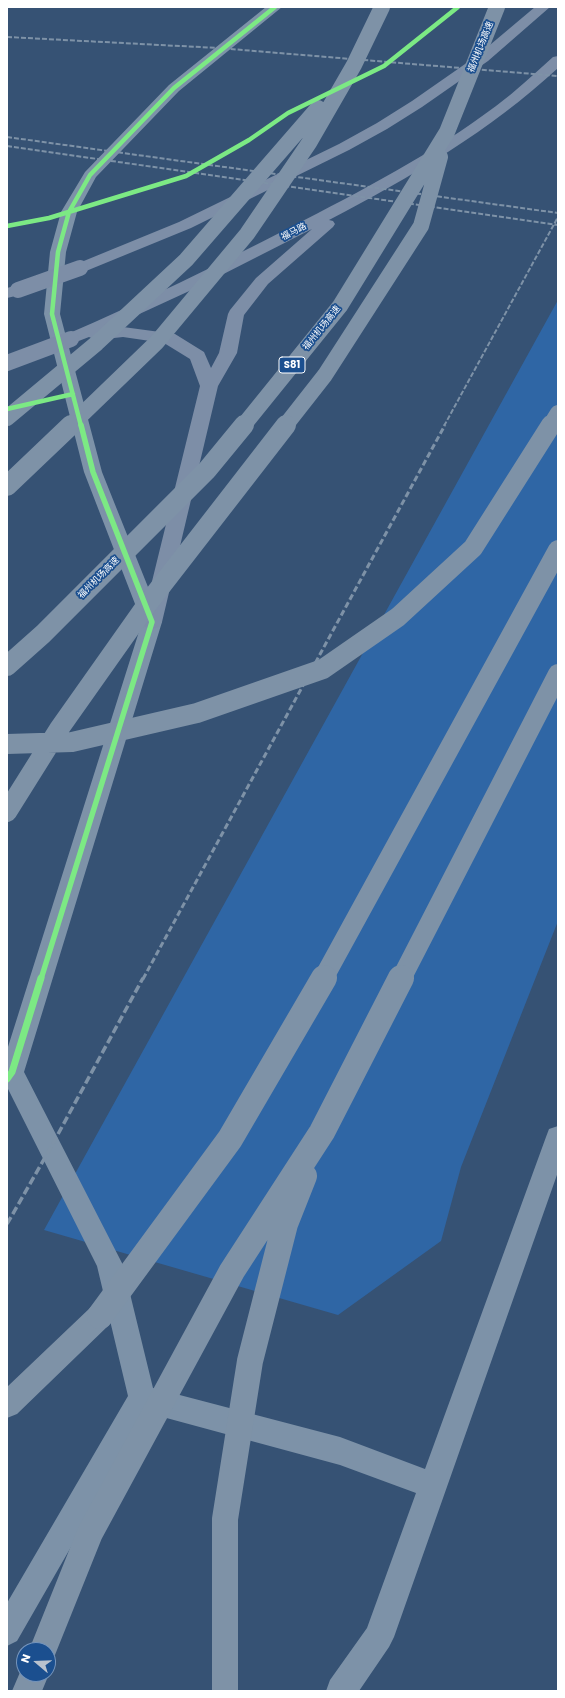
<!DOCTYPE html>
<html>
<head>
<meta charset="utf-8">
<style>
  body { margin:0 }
  #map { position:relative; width:565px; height:1698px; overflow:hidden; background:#365274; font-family:Poppins,sans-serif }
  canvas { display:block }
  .frame { position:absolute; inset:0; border:8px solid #fff; pointer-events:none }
  .north { position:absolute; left:16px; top:1642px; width:40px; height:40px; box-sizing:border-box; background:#1b4f8f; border:1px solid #7695bc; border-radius:50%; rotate:289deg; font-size:11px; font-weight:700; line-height:16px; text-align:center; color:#fff }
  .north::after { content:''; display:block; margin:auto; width:14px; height:18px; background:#b9c2ce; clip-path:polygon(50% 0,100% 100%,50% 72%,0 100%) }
</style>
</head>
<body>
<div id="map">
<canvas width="565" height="1698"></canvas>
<div class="frame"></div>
<div class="north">N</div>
</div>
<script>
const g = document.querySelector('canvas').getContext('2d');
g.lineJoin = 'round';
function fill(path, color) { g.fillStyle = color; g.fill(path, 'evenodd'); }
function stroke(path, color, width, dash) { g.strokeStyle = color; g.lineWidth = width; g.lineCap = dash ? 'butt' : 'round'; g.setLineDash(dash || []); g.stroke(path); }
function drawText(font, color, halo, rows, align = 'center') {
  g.font = font + ' Poppins,"Noto Sans SC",sans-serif'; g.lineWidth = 3.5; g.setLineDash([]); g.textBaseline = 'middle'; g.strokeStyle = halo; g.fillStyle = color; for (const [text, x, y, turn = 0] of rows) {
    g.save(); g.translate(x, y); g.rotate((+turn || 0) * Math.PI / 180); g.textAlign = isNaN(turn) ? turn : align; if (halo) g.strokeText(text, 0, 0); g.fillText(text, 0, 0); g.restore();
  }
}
const green = new Path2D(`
  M 558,300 L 558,921 L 461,1167 L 441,1241 L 338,1315 L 44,1230 Z`);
const minor = new Path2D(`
  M 266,7 L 282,7 L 179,91 L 96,177 L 77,212 L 66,252 L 60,314 L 102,472 L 162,622 L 24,1072 L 123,1265 L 153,1388 L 340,1437 L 425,1469 L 546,1137 L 549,1129 L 558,1126 L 558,1172 L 394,1637 L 389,1647 L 359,1691 L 326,1691 L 330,1680 L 367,1628 L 416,1493 L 340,1465 L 148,1413 L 17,1641 L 7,1646 L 7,1603 L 128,1396 L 97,1266 L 8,1089 L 7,1089 L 7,1050 L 142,622 L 84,472 L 44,314 L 50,252 L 61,212 L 85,172 L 169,85 Z`);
const major = new Path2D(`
  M 535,7 L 550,7 L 488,61 L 422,107 L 387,129 L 349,150 L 191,228 L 86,271 L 80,273 L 74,271 L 72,268 L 74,265 L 179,222 L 339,144 L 377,123 L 412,101 L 478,55 Z
  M 558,56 L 558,68 C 490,131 411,177 329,220 L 333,221 L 335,224 L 333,227 L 268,284 L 244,315 L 237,353 L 218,386 L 162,622 L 159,627 L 152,629 L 145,627 L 142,622 L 200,386 L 190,359 L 164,343 L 123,337 L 96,340 L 89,337 L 71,344 L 65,343 L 62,339 L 65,335 C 142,302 217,265 291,227 C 361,191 432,154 496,106 C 516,91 534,74 553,57 ZM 312,229 L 256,278 L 230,310 L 228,314 L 219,353 L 211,368 L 204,352 L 175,334 L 123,327 L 109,328 L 198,287 Z
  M 18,285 L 24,286 L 26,290 L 24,294 L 7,298 L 7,288 Z`);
const highway = new Path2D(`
  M 100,1304 L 109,1307 L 113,1316 L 109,1325 L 17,1414 L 7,1418 L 7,1387 L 91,1307 Z
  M 24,1663 L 24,1674 L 48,1674 L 48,1672 L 49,1674 L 42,1691 L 12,1691 Z`);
const railFar2 = new Path2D(`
  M 7,37 L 218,48 L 558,76
  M 7,137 L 558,213
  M 7,146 L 558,225
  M 444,426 L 558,217`);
const railFar1 = new Path2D(`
  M 143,979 L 445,425`);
const rail = new Path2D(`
  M 7,1224 L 51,1147 L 143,978`);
const majorBridge = new Path2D(`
  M 18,290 L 80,268
  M 7,363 L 71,339`);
const highwayBridgeFar2 = new Path2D(`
  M 7,418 L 97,343 L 186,260 L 318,108
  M 70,426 L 157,342 L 247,234 L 309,143 L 354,65 L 382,7
  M 243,426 L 340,306 L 447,132 L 497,7
  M 285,426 L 325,375 L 421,226 L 440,157
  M 550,426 L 558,413`);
const highwayBridgeFar1 = new Path2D(`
  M 7,486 L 71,425
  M 7,666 L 43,634 L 207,470 L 244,425
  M 7,744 L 72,742 L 197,713 L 323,669 L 398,617 L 473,548 L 551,425
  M 7,812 L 59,729 L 148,603 L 286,425
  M 323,979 L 558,550
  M 401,979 L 558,674`);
const highwayBridge = new Path2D(`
  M 100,1316 L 230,1139 L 324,978
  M 43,1650 L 90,1533 L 232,1271 L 322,1132 L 401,978
  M 225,1691 L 225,1519 L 250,1361 L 285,1224 L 304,1176`);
const cyclewayFar2 = new Path2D(`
  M 7,226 L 49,218 L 186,176 L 249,140 L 288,113 L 384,66 L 458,7
  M 7,409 L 73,394
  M 81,426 L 52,314 L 58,252 L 69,212 L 90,175 L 174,88 L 275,7`);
const cyclewayFar1 = new Path2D(`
  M 41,979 L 152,622 L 93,472 L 81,425`);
const cycleway = new Path2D(`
  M 7,1079 L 12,1072 L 41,978`);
const farStreetnames = [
  ["福州机场高速",481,47,-68],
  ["福马路",294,232,-27],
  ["福州机场高速",322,328,-51],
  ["福州机场高速",99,578,-45]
];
const shields = [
  [292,365,26]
];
const shieldNames = [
  ["S81",292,365]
];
fill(green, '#2f66a5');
fill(minor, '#7d92a8');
fill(major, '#7d8ea7');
fill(highway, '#7e92a7');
stroke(railFar2, '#7e92a7', 2, [5, 2]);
stroke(railFar1, '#7e92a7', 3, [6, 3]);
stroke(rail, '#7e92a7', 3.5, [8, 3.5]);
stroke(majorBridge, '#7d8ea7', 16);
stroke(highwayBridgeFar2, '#7e92a7', 16);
stroke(highwayBridgeFar1, '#7e92a7', 20);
stroke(highwayBridge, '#7e92a7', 26);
stroke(cyclewayFar2, '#7ce984', 4.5);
stroke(cyclewayFar1, '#7ce984', 5.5);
stroke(cycleway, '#7ce984', 7);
drawText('9px', '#fff', '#1b4f8f', farStreetnames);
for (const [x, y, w] of shields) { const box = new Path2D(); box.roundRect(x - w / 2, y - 8, w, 16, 3); g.fillStyle = '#1b4f8f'; g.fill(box); stroke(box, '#fff', 1); }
drawText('bold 10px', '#fff', null, shieldNames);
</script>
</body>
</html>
